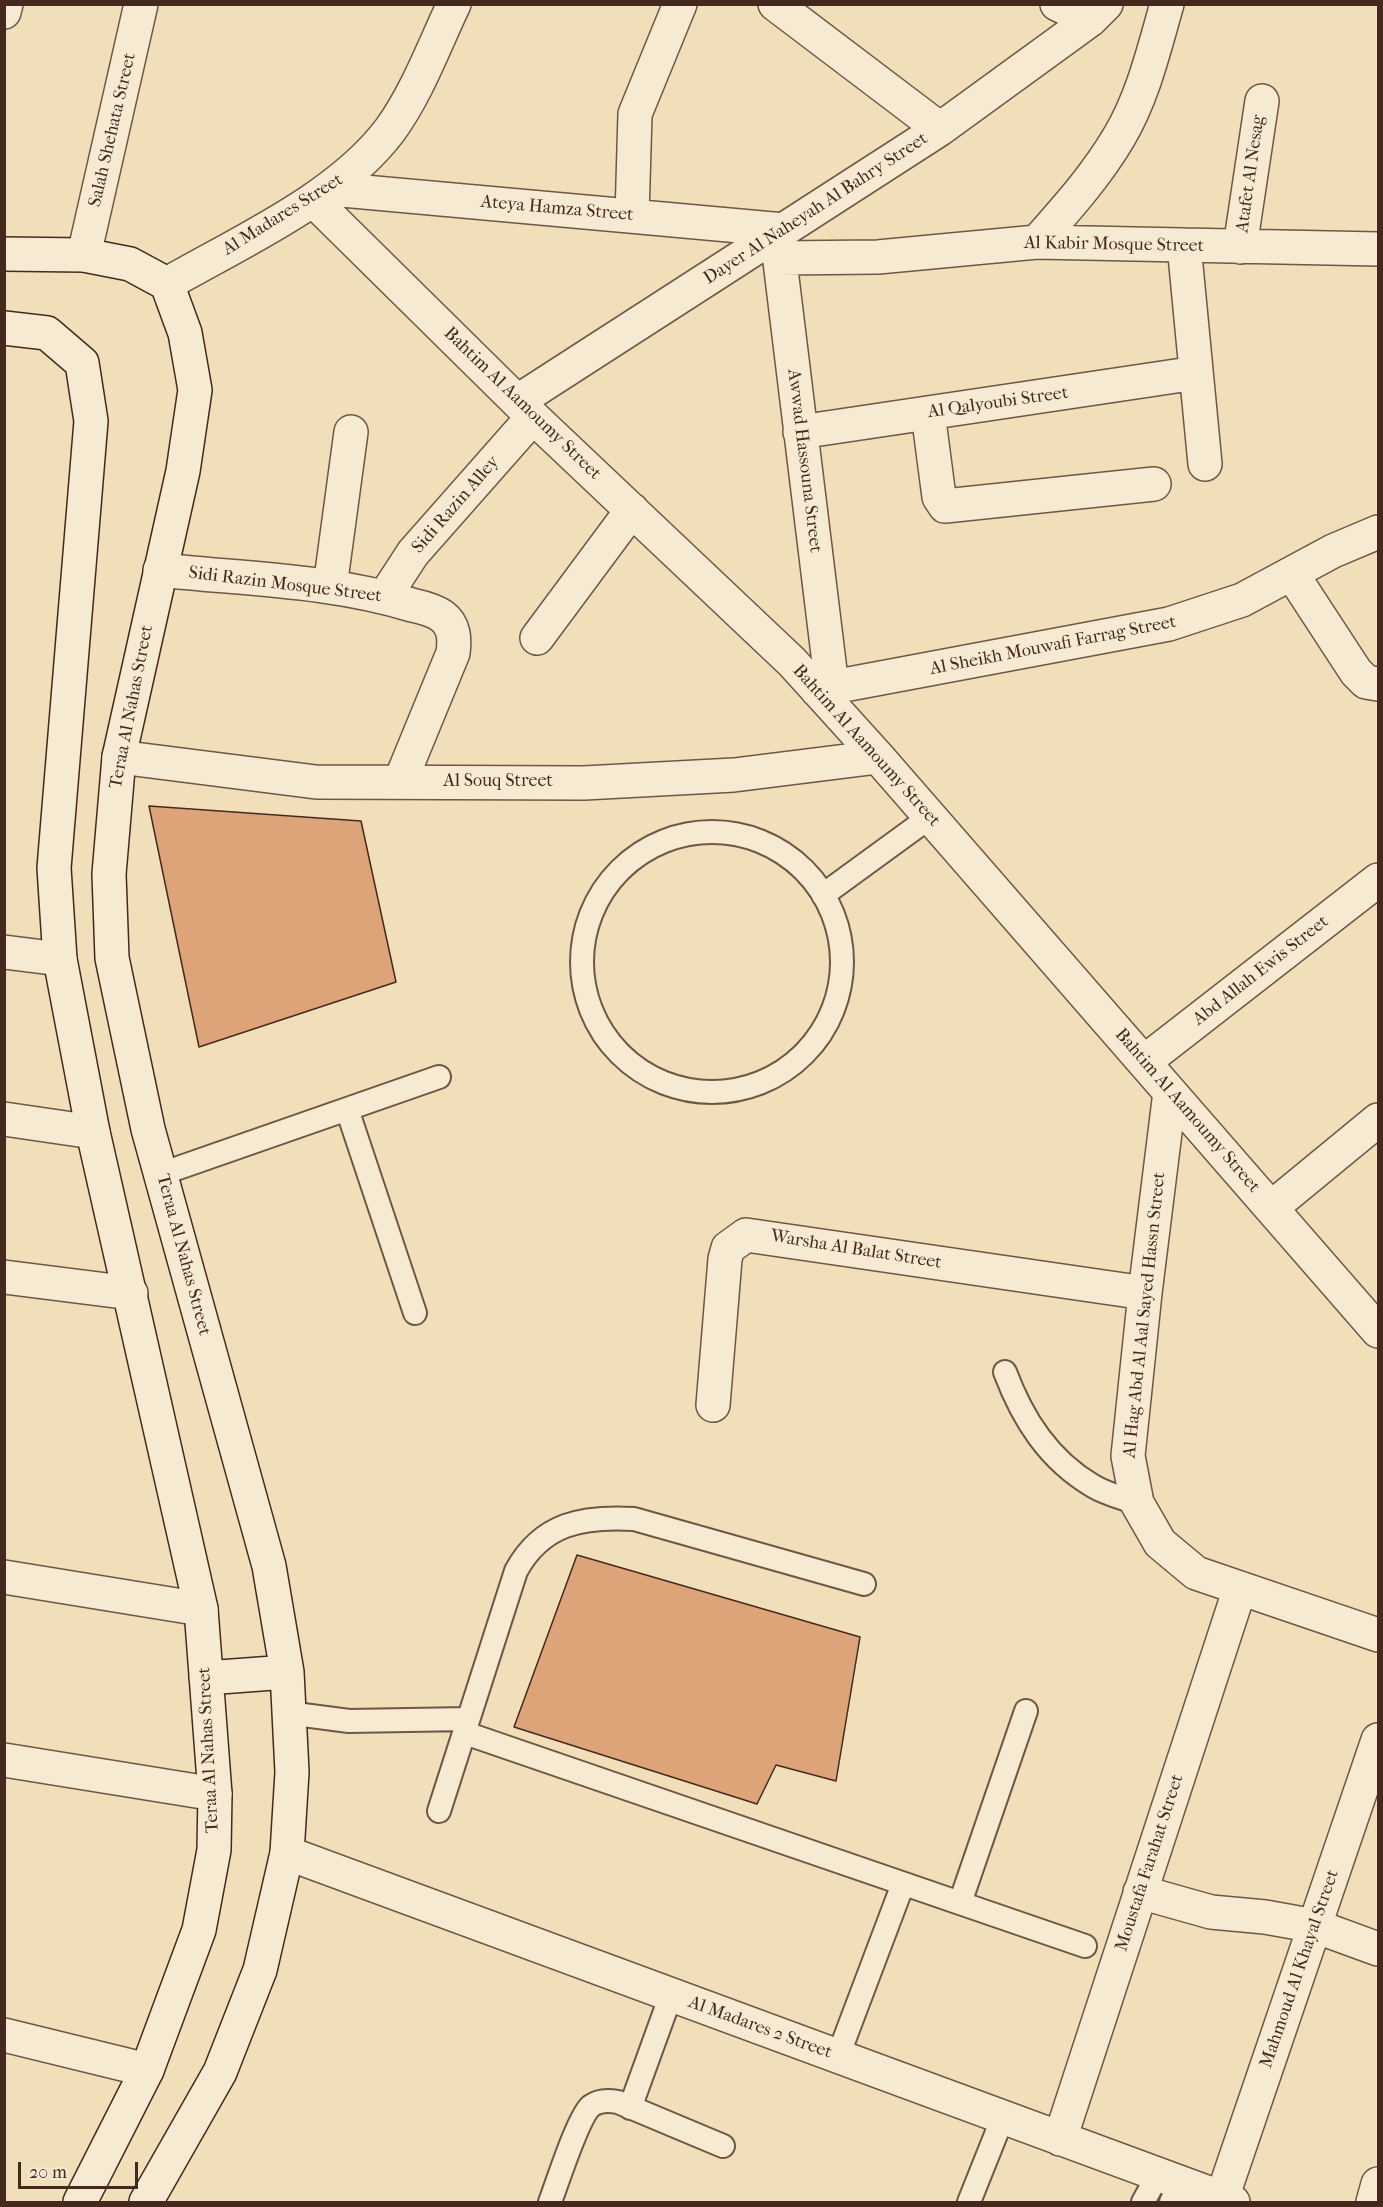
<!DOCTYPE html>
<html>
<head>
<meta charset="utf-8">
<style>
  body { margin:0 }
  #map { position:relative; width:1383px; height:2207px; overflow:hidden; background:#f1dfba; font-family:"IM FELL French Canon",serif }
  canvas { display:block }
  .frame { position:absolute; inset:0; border:6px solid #45291f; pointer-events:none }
  .scale { position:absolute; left:18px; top:2162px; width:120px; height:27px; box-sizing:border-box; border:3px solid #45291f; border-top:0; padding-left:8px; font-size:18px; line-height:21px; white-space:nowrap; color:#45291f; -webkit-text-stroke:4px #f6ead2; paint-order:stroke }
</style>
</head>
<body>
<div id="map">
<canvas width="1383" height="2207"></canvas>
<div class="frame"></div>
<div class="scale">20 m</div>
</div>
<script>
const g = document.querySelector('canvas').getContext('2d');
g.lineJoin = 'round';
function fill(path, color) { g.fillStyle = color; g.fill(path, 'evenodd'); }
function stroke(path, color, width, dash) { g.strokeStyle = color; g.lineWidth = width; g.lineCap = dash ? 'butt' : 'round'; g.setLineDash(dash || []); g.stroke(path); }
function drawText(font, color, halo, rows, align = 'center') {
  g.font = font + ' "IM FELL French Canon",serif'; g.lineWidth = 4.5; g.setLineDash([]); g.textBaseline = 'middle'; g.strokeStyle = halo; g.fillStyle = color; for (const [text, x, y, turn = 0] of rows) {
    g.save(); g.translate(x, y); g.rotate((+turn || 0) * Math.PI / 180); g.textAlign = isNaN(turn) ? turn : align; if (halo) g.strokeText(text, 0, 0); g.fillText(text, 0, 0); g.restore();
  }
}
const building = new Path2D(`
  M 149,806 L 361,821 L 396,982 L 199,1047 Z
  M 577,1555 L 860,1637 L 836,1781 L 776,1765 L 757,1804 L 514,1727 Z`);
const lane = new Path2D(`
  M582 962a130 130 0 1 1 260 0a130 130 0 1 1-260 0Z
  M 823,895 L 930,817
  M 347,1109 L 415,1313
  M 161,1174 L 439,1077
  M 1005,1372 C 1023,1420 1049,1460 1093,1486 C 1106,1494 1123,1498 1137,1503
  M 288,1713 L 349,1721 L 468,1719
  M 465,1733 L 1085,1946
  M 439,1811 L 516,1571 C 542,1523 583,1516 634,1519 L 864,1584
  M 960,1903 L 1026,1711
  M 838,2056 L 903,1884
  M 630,2108 L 671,1995
  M 550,2202 C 557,2184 578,2117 591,2106 C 599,2100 608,2100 618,2102 L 723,2146
  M 969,2202 L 1003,2117
  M 1143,2202 L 1158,2175
  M 1171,2202 L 1181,2184`);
const street = new Path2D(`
  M 775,4 L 940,129
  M 1057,4 L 1090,20
  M 4,12 L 6,4
  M 331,189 L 784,230
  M 313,200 L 533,417 L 792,662 L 878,757 L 1378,1331
  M 632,216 L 635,114 L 680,4
  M 777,237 L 832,687
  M 1037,242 C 1067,208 1096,176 1119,137 C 1143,97 1154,49 1167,4
  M 1184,245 L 1205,464
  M 1240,247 L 1262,101
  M 84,255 L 141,4
  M 779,258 L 878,257 L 1037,242 L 1378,249
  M 167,284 C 240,242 339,198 390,130 C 417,93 434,46 454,4
  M 518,401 L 940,129 L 1090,20 L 1106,4
  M 928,413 L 939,497 L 945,506 L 1154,484
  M 800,432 L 1196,373
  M 160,570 C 244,579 331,580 412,605 C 421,607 434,610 442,616 C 454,625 455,638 453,653 L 400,782
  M 1292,574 L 1356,672 L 1366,682 L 1378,684
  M 330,587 L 351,432
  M 385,596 L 413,553 L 533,417
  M 537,638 L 632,510
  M 817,690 L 1169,624 L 1242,600 L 1333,551 L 1378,532
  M 119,757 L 316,782 L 584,783 L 734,775 L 878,757
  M 4,952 L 60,959
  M 1144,1062 L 1378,880
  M 1170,1092 L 1145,1293 L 1128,1456 L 1137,1503 L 1160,1543 L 1196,1573 L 1378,1635
  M 4,1119 L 93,1132
  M 1271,1208 L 1378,1120
  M 4,1277 L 131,1293
  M 713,1405 L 725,1259 L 728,1248 L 746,1235 L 1145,1293
  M 4,1577 L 201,1609
  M 4,1760 L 215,1794
  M 287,1853 L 1233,2202
  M 1140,1892 L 1211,1912 L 1265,1917 L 1315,1926 L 1378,1949
  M 4,2035 L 147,2070
  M 1060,2139 L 1240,1588
  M 1222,2198 L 1378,1740
  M 1373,2202 L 1378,2184`);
const secondary = new Path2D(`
  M 4,254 L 84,255 L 130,264 L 167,284 L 185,333 L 195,390 L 183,471 L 119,757 L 109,874 L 112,958 L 148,1129 L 269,1566 L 287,1672 L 292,1772 L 287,1853 L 260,1970 L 220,2072 L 146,2202
  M 4,328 L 47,333 L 82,363 L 91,421 L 54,868 L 60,959 L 93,1132 L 201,1609 L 215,1794 L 214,1850 L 199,1930 L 147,2070 L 80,2202
  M 206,1678 L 287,1672`);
const streetNames = [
  ["Salah Shehata Street",113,130,-77],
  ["Atafet Al Nesag",1251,174,-82],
  ["Ateya Hamza Street",557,209,5],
  ["Dayer Al Naheyah Al Bahry Street",816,209,-33],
  ["Al Madares Street",283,215,-32],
  ["Al Kabir Mosque Street",1114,245,1],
  ["Al Qalyoubi Street",998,403,-8],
  ["Bahtim Al Aamoumy Street",522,404,44],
  ["Awwad Hassouna Street",804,461,83],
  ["Sidi Razin Alley",456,505,-49],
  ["Sidi Razin Mosque Street",285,585,7],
  ["Al Sheikh Mouwafi Farrag Street",1053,646,-11],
  ["Teraa Al Nahas Street",132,707,-79],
  ["Bahtim Al Aamoumy Street",866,746,48],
  ["Al Souq Street",498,782],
  ["Abd Allah Ewis Street",1261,971,-38],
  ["Bahtim Al Aamoumy Street",1187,1111,49],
  ["Warsha Al Balat Street",856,1250,9],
  ["Teraa Al Nahas Street",183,1255,75],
  ["Al Hag Abd Al Aal Sayed Hassn Street",1145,1315,-84],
  ["Teraa Al Nahas Street",209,1750,-93],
  ["Moustafa Farahat Street",1150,1863,-72],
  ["Mahmoud Al Khayal Street",1300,1969,-71],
  ["Al Madares 2 Street",760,2028,20]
];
fill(building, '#dda479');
stroke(building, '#45291f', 1.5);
stroke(lane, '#705646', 26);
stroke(street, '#705646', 36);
stroke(secondary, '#45291f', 36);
stroke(lane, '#f6ead2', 22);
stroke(street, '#f6ead2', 33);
stroke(secondary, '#f6ead2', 33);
drawText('18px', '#45291f', '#f6ead2', streetNames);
</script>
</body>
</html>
